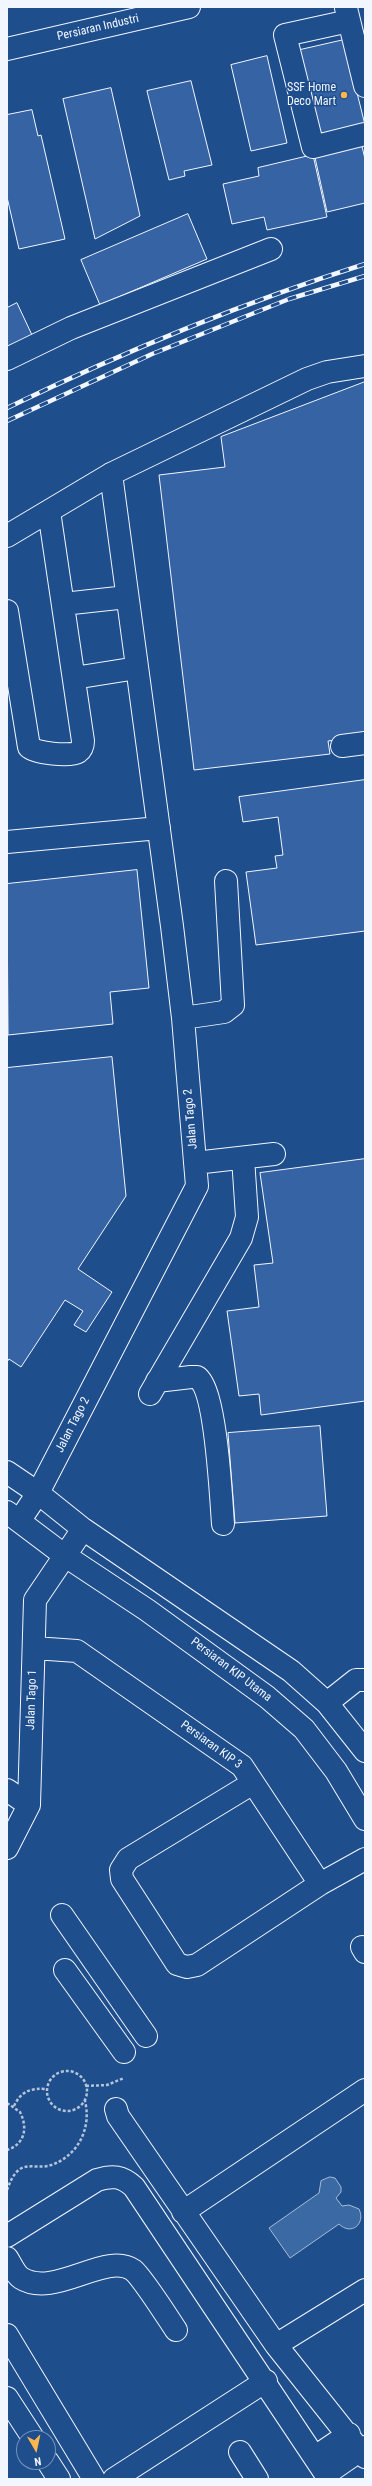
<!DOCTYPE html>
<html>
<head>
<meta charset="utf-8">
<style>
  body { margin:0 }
  #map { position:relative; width:372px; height:2486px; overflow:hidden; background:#1f4e8c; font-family:"Roboto Condensed",sans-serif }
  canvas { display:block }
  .frame { position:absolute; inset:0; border:8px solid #f2f6ff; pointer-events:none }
  .north { position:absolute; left:16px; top:2430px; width:40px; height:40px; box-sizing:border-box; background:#1f4e8c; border:1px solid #7391ba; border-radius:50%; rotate:171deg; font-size:11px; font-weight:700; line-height:16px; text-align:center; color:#f2f6ff }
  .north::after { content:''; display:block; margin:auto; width:14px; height:18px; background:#ffb74d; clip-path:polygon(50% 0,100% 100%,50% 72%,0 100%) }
</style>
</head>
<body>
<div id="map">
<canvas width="372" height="2486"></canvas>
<div class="frame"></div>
<div class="north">N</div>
</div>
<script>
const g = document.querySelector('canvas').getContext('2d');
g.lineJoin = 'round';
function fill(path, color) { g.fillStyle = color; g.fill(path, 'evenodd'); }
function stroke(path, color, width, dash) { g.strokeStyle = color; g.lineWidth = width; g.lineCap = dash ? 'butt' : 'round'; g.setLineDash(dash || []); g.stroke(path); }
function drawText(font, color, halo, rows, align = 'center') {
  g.font = font + ' "Roboto Condensed",sans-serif'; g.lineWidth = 3; g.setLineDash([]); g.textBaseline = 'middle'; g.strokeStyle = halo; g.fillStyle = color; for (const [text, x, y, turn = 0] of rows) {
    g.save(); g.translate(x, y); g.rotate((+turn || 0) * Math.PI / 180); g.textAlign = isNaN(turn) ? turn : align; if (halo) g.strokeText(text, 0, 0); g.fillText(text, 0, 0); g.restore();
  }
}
const water = new Path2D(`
  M 330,2177 L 335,2178 L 341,2187 L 341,2192 L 336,2198 L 342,2206 L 349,2205 L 359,2209 C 366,2224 351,2236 339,2224 L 290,2258 L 269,2228 L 319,2193 L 321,2181 Z`);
const building = new Path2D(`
  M 344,40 L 365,125 L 321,139 L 300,50 Z
  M 267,56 L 287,143 L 251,151 L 231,65 Z
  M 191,81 L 212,165 L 184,171 L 185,176 L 169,180 L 147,91 Z
  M 111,88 L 140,216 L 95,239 L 63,99 Z
  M 32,110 L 38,136 L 41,135 L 65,239 L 19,249 L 7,197 L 7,115 Z
  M 361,142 L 365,159 L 365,203 L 327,212 L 314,153 Z
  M 313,155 L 327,217 L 267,230 L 264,217 L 232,224 L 223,184 L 259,176 L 258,168 Z
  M 188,214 L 207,259 L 100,305 L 81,260 Z
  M 17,303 L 32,335 L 7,347 L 7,308 Z
  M 365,382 L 365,736 L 328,741 L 330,754 L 194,770 L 159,475 L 225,467 L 221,437 Z
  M 365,780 L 365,931 L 256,945 L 246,872 L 277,868 L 275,856 L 283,855 L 278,817 L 243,822 L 239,797 Z
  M 137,870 L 149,988 L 110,992 L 113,1024 L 8,1035 L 7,884 Z
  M 112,1057 L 126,1196 L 78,1269 L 112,1292 L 86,1332 L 74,1325 L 83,1311 L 65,1300 L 21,1367 L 9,1359 L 7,1362 L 7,1068 Z
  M 365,1159 L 365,1401 L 261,1415 L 259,1394 L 239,1396 L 227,1311 L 259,1307 L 254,1265 L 273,1263 L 260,1173 Z
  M 320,1426 L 327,1516 L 235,1523 L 228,1433 Z`);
const path = new Path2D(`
  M47 2091a20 20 0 1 1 40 0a20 20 0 1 1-40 0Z
  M 86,2086 L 107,2085 L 124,2078
  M 7,2103 L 20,2112 C 28,2128 25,2144 7,2150
  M 14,2106 C 21,2091 31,2088 47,2089
  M 7,2190 C 10,2182 13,2174 20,2169 C 28,2164 39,2168 48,2166 C 77,2158 92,2129 85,2101`);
const minor = new Path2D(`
  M 346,8 L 365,86
  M 349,21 L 285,35 L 313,147 L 365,134
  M 7,49 L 189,7
  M 7,359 L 71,328 L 271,249
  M 7,536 L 111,474 L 307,379 L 327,372 L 365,366
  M 63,604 L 127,597
  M 7,611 L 29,747 C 35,753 70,757 78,752 C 82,749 83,745 83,741 L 49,511
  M 74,678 L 137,668
  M 342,746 L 365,743
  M 7,842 L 159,828
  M 183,1018 L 224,1012 L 233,1005 L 226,881
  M 195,1163 L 274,1154
  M 157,1381 L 191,1377 L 197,1377 C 216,1390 221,1497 223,1524
  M 150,1394 L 241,1238 L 247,1217 L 243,1158
  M 7,1472 L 38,1493 L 83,1529 L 291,1671 L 327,1703 L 365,1751
  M 7,1512 L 64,1555 L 147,1610 L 267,1697 L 304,1729 L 336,1771 L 365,1819
  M 20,1520 L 38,1493 L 197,1186 L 183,1018 L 172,926 L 111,474
  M 34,1648 L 77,1651 L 242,1766 L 320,1884 L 365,1859
  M 327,1703 L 356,1680 L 365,1680
  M 253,1783 L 128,1859 L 121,1870 L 122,1879 L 177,1964 L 187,1967 L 197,1965 L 320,1884
  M 7,1790 L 29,1805
  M 7,1848 L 29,1805 L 35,1600 L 83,1529
  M 62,1915 L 146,2036
  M 362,1947 L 365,1952
  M 65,1970 L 124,2052
  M 116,2109 L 118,2116 L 276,2345 L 365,2457
  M 183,2212 L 365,2090
  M 7,2236 L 97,2180 C 113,2175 122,2176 134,2187 L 329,2479
  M 7,2258 C 11,2264 15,2274 21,2278 C 54,2299 106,2251 133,2270 C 142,2277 168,2318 176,2330
  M 7,2335 L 94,2479
  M 276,2345 L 365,2290
  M 7,2398 L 33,2438
  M 240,2452 L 257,2479
  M 315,2457 L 349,2434
  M 48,2462 L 59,2479
  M 326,2474 L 365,2447
  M 114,2479 L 266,2381`);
const rail = new Path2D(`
  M 7,408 C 123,352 242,303 365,264
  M 7,421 L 152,354 L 289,299 L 365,276`);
const markers = [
  [344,95,4,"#ffb74d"]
];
const streetNames = [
  ["Persiaran Industri",98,28,-13],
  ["Jalan Tago 2",191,1119,-95],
  ["Jalan Tago 2",73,1425,-63],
  ["Persiaran KIP Utama",231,1670,37],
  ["Jalan Tago 1",32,1700,-88],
  ["Persiaran KIP 3",211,1745,36]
];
const poiNames = [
  ["SSF Home",336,88],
  ["Deco Mart",336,102]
];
fill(water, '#3b69a3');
stroke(water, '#a8bbd7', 1);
fill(building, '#3563a3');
stroke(building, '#f2f6ff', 1);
stroke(minor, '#f2f6ff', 24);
stroke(path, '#b3c4dc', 2.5, [3, 2]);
stroke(minor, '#1f4e8c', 22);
stroke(rail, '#f2f6ff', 4.5);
stroke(rail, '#1f4e8c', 3, [9]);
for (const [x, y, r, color] of markers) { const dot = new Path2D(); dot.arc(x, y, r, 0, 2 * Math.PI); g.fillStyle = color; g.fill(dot); stroke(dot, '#1f4e8c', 1.5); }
drawText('12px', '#f2f6ff', '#1f4e8c', streetNames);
drawText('12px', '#f2f6ff', '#1f4e8c', poiNames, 'right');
</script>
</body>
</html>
